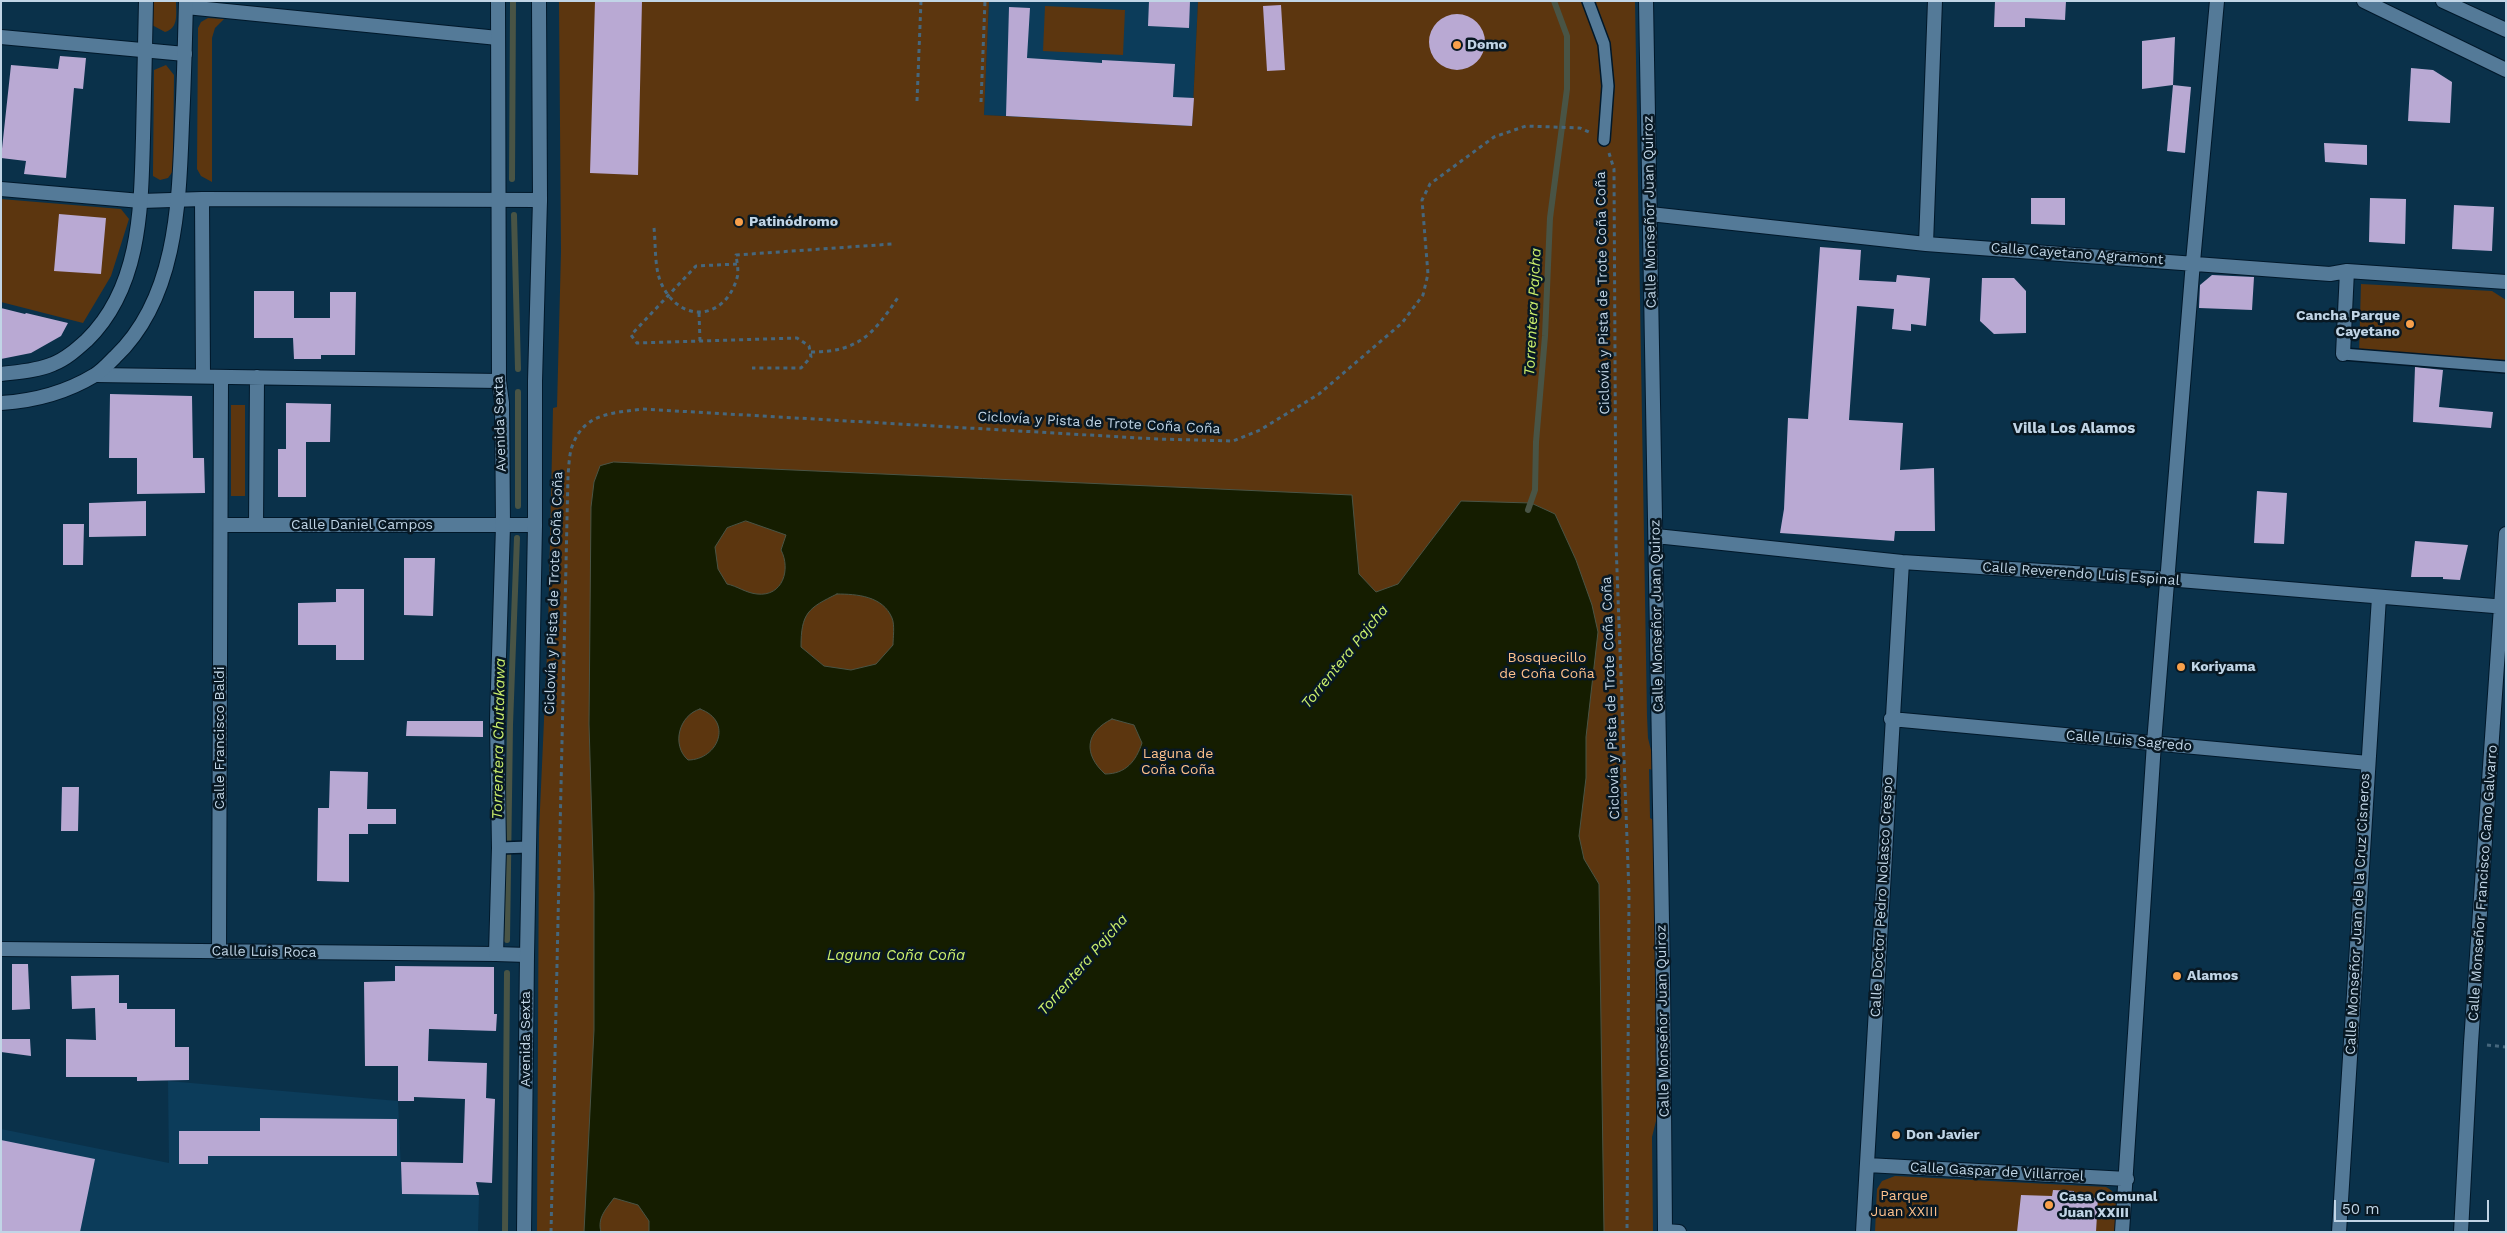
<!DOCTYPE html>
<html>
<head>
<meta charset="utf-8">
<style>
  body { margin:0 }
  #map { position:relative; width:2507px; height:1233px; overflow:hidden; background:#0a314a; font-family:"Work Sans",sans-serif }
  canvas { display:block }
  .frame { position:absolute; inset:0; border:2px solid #c1d5e6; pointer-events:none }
  .scale { position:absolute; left:2334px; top:1200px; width:155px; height:22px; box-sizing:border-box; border:2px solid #c1d5e6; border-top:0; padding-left:6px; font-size:15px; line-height:18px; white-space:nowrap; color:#c1d5e6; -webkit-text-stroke:4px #081823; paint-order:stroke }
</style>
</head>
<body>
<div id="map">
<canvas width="2507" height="1233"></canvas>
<div class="frame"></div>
<div class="scale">50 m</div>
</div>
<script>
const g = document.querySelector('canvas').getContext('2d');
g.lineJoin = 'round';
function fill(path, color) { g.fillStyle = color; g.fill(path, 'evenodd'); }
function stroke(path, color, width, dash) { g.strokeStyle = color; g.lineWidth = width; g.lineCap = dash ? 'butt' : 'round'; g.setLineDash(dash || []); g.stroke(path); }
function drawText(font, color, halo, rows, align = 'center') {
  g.font = font + ' "Work Sans",sans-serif'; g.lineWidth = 5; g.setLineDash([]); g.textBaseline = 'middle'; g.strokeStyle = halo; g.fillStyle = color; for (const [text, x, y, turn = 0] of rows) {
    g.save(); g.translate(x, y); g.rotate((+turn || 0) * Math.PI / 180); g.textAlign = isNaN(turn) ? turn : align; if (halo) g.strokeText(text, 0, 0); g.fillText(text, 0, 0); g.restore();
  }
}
const built = new Path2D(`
  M 989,1 L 1198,1 L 1192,126 L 984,115 Z
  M 168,1081 L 398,1101 L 402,1193 L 479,1195 L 478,1232 L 1,1232 L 1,1129 L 169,1163 Z`);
const green = new Path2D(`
  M 153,1 L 176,1 C 176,14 179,28 165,32 L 152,25 Z
  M 559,1 L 989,1 L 984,115 L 1192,126 L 1198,1 L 1635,1 L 1647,716 L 1648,738 L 1656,771 L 1649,769 L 1650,818 L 1658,823 L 1660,1105 L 1652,1137 L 1653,1232 L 537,1232 L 539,831 L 548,632 L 553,408 L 557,407 L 561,252 Z
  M 1045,6 L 1125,10 L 1123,55 L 1043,51 Z
  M 208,18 L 224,19 L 215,28 L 212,38 L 212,182 L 201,176 L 197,169 L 198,28 L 201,22 Z
  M 166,65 L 174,75 L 173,171 L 168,178 L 160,180 L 153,176 L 153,171 L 154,70 Z
  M 1,199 L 121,209 L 129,219 L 111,276 L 83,323 L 1,302 Z
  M 2361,284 L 2492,291 L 2506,300 L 2505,360 L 2359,353 Z
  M 231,405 L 245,405 L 245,496 L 231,496 Z
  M 1895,1176 L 2106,1187 C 2123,1195 2116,1216 2115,1232 L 1875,1232 L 1877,1189 L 1882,1181 Z`);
const water = new Path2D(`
  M 614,462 L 1352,495 L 1359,574 L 1376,592 L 1398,584 L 1461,501 L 1531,503 L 1555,514 L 1576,560 L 1592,605 L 1598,632 L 1586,737 L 1586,778 L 1579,836 L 1584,859 L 1599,884 L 1604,1232 L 649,1232 L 649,1221 L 638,1205 L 614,1198 C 606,1209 597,1218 601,1232 L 584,1232 L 594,1030 L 594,893 L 589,724 L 591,507 L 594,482 L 600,466 ZM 746,521 L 786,535 L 781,550 C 791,569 783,597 757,594 C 746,593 737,586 727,584 L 718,569 L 715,547 L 727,528 ZM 837,594 C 857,594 883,596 892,618 C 895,625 893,638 893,645 L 876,664 L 851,670 L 824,666 L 801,647 C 801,613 808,608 837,594 ZM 700,709 C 734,721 718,760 688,760 C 671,745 679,715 700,709 ZM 1112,719 L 1134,725 L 1142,743 C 1136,761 1126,774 1105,774 C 1083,754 1085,732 1112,719 Z`);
const stream = new Path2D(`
  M 512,179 L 513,1
  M 514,215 L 518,369
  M 518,392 L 518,506
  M 1528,510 L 1535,490 L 1536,442 L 1545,336 L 1550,218 L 1567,89 L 1567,36 L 1554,1
  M 507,940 L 510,725 L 517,538
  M 505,1232 L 507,973`);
const building = new Path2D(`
  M 595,1 L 642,1 L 638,175 L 590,173 Z
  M 1149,1 L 1190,1 L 1189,28 L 1148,26 Z
  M 1995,1 L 2066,1 L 2065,20 L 2025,18 L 2025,27 L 1994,27 Z
  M 1281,5 L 1285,70 L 1267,71 L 1263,6 Z
  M 1009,7 L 1030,8 L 1027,58 L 1102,63 L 1102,60 L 1175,64 L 1173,97 L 1194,98 L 1192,126 L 1006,116 Z
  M1429 42a28 28 0 1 1 56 0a28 28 0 1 1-56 0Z
  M 2175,37 L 2173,85 L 2142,89 L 2142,41 Z
  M 60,56 L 86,58 L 83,89 L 74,88 L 66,178 L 24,174 L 26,161 L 1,158 L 11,65 L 58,69 Z
  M 2411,68 L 2433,70 L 2452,82 L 2450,123 L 2408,121 Z
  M 2173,85 L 2191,87 L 2185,153 L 2167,151 Z
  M 2324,143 L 2367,145 L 2367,165 L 2325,162 Z
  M 2031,198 L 2065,198 L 2065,225 L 2031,224 Z
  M 2370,198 L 2406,199 L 2405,244 L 2369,242 Z
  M 2454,205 L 2494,207 L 2492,251 L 2452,249 Z
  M 59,214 L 106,218 L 101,274 L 54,271 Z
  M 1820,247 L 1861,250 L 1859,280 L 1896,282 L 1897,275 L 1930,278 L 1926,326 L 1911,324 L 1911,331 L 1892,329 L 1894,309 L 1857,306 L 1849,420 L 1903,423 L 1900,470 L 1934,468 L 1935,531 L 1895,531 L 1894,541 L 1780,533 L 1784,509 L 1788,418 L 1808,419 Z
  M 2212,275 L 2254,277 L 2252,310 L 2199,308 L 2200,285 Z
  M 1982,278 L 2014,278 L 2026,291 L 2026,333 L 1994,334 L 1980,321 Z
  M 254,291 L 294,291 L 294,318 L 330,318 L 330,292 L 356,292 L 355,355 L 321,355 L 321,359 L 294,359 L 293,338 L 254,338 Z
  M 1,308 L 25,314 L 26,313 L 68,323 L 61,336 L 31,353 L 1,359 Z
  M 2415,367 L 2443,370 L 2439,407 L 2493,412 L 2491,428 L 2413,422 Z
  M 110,394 L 192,396 L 193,458 L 204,458 L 205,493 L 137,494 L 137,458 L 109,458 Z
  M 286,403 L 331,404 L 330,442 L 306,442 L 306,497 L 278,497 L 278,449 L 286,449 Z
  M 2257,491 L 2287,493 L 2284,544 L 2254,543 Z
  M 146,501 L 146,536 L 89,537 L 89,503 Z
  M 63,524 L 84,524 L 83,565 L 63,565 Z
  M 2415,541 L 2468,545 L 2460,580 L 2443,579 L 2443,577 L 2411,577 Z
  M 404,558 L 435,558 L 433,616 L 404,615 Z
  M 336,589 L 364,589 L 364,660 L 336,660 L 336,645 L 298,645 L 298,603 L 336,602 Z
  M 407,721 L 483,721 L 483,737 L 406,736 Z
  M 330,771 L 368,772 L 367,809 L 396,809 L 396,824 L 368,824 L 368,834 L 349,834 L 349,882 L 317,881 L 318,808 L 329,808 Z
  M 62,787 L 79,787 L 78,831 L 61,831 Z
  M 12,964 L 28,964 L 30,1009 L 12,1010 Z
  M 395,966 L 494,967 L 494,1014 L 497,1014 L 496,1031 L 429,1029 L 428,1061 L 487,1063 L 486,1098 L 495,1099 L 492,1183 L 476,1182 L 479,1195 L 402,1194 L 401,1162 L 463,1163 L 465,1099 L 414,1097 L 414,1101 L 398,1101 L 398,1066 L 365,1066 L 364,982 L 395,981 Z
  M 119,975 L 119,1003 L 127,1003 L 127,1009 L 175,1009 L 175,1047 L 189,1047 L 189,1080 L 137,1081 L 137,1077 L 66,1077 L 66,1039 L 96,1040 L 95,1008 L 72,1009 L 71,976 Z
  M 1,1039 L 30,1039 L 31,1056 L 1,1052 Z
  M 260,1118 L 397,1119 L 397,1156 L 208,1156 L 208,1164 L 179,1164 L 179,1131 L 260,1131 Z
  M 1,1140 L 95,1159 L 80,1232 L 1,1232 Z
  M 2053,1190 L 2074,1191 L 2074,1197 L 2098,1198 L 2096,1232 L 2017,1232 L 2021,1195 L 2052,1196 Z`);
const path = new Path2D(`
  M 917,101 L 921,1
  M 981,102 L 985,1
  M 1609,153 L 1614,169 L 1616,543 L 1629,893 L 1627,1232
  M 654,228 C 656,246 654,269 662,285 C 681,324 725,320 737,278 C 739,272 737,262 736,255 L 892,244
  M 737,264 L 696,266 L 631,335 L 637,343 L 797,338 L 809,346 L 811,357 L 801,368 L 752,368
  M 699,313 L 700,341
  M 811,352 C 860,352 874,333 899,296
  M 2487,1045 L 2506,1047
  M 551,1232 L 568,475 C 569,466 569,453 573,444 C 585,413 613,413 642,409 L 1157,439 L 1233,441 L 1260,430 L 1319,394 L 1402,323 L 1423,295 L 1428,274 L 1422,200 L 1430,184 L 1494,137 L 1526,126 L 1580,128 L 1589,132`);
const service = new Path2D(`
  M 1588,1 L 1604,44 L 1608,86 L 1604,140
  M 2343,354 L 2506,367
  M 499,848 L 529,847`);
const minor = new Path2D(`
  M 1646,1 L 1663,979 L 1665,1232
  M 186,7 L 498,38
  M 1,37 L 185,54
  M 1,189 L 141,201 L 202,199 L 540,200
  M 202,199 L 203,376
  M 1650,214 L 1926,244 L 2330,274 L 2347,271 L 2506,282
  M 1926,244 L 1935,1
  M 2343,354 L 2347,271
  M 97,375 L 499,381
  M 221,525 L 535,525
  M 256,525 L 257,377
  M 1656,536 L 1902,562 L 2167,579 L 2506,607
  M 1891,719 L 2368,763
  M 1,949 L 496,954
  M 219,952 L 221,377
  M 1867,1165 L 2127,1179
  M 1665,1231 L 1679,1232
  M 1863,1232 L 1902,562
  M 2122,1232 L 2154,743 L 2193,262 L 2217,1
  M 2339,1232 L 2379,597
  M 2461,1232 L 2471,1043 L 2506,534`);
const tertiary = new Path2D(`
  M 498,1 L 499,381 L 502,403 L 503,526 L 497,720 L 499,848 L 496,954 L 527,955`);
const secondary = new Path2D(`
  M 2364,1 L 2506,70
  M 2443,1 L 2506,30
  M 1,374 C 18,372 37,371 53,364 C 66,359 77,349 87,340 C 141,287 141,208 143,138 C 144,92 145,47 146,1
  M 1,403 C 34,401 67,392 95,375 C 102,371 109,363 115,357 C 177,298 179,203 182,123 C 184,82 185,42 186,1
  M 524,1232 L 527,955 L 535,525 L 535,381 L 540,200 L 539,1`);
const markers = [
  [1457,45,5,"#f8a04b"],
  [739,222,5,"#f8a04b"],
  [2410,324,5,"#f8a04b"],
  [2181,667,5,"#f8a04b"],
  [2177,976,5,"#f8a04b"],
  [1896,1135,5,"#f8a04b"],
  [2049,1205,5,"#f8a04b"]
];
const poiNames = [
  ["Domo",1467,45],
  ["Patinódromo",749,222],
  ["Cancha Parque",2400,316,"right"],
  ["Cayetano",2400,332,"right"],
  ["Koriyama",2191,667],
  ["Alamos",2187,976],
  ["Don Javier",1906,1135],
  ["Casa Comunal",2059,1197],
  ["Juan XXIII",2059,1213]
];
const streetNames = [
  ["Calle Monseñor Juan Quiroz",1650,212,-91],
  ["Calle Cayetano Agramont",2077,254,4],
  ["Ciclovía y Pista de Trote Coña Coña",1603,293,-91],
  ["Ciclovía y Pista de Trote Coña Coña",1099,423,3],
  ["Avenida Sexta",500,424,-92],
  ["Calle Daniel Campos",362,525],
  ["Calle Reverendo Luis Espinal",2081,574,4],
  ["Ciclovía y Pista de Trote Coña Coña",554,593,-88],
  ["Calle Monseñor Juan Quiroz",1657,616,-91],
  ["Ciclovía y Pista de Trote Coña Coña",1611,698,-92],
  ["Calle Francisco Baldi",220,738,-90],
  ["Calle Luis Sagredo",2129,741,5],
  ["Calle Monseñor Francisco Cano Galvarro",2483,883,-86],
  ["Calle Doctor Pedro Nolasco Crespo",1882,897,-87],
  ["Calle Monseñor Juan de la Cruz Cisneros",2358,914,-87],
  ["Calle Luis Roca",264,952,1],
  ["Calle Monseñor Juan Quiroz",1663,1021,-91],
  ["Avenida Sexta",526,1039,-90],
  ["Calle Gaspar de Villarroel",1997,1172,3]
];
const parkNames = [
  ["Bosquecillo",1547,658],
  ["de Coña Coña",1547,674],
  ["Laguna de",1178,754],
  ["Coña Coña",1178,770],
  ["Parque",1904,1196],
  ["Juan XXIII",1904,1212]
];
const waterNames = [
  ["Torrentera Pajcha",1533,312,-87],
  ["Torrentera Pajcha",1345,657,-51],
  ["Torrentera Chutakawa",499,739,-89],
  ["Laguna Coña Coña",896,956],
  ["Torrentera Pajcha",1083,965,-49]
];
const neighbourhoodNames = [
  ["Villa Los Alamos",2074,429]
];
fill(built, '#0c3c5a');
fill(green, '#5c360f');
fill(water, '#151d00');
stroke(water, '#495445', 1);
stroke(stream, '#495445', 6);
fill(building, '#b9a9d3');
stroke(service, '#00182a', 14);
stroke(minor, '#00182a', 16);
stroke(tertiary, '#00182a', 16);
stroke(secondary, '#00182a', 16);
stroke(path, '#46677d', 3, [4, 4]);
stroke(service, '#547a98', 11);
stroke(minor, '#547a98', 14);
stroke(tertiary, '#547a98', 14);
stroke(secondary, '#547a98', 14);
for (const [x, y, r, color] of markers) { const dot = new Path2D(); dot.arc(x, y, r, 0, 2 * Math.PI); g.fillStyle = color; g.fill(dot); stroke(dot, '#081823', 2); }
drawText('bold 14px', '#c1d5e6', '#081823', poiNames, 'left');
drawText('14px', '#c1d5e6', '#081823', streetNames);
drawText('14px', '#fec18c', '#081823', parkNames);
drawText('italic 15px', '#ccf06c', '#081823', waterNames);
drawText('bold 15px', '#c1d5e6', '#081823', neighbourhoodNames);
</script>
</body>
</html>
